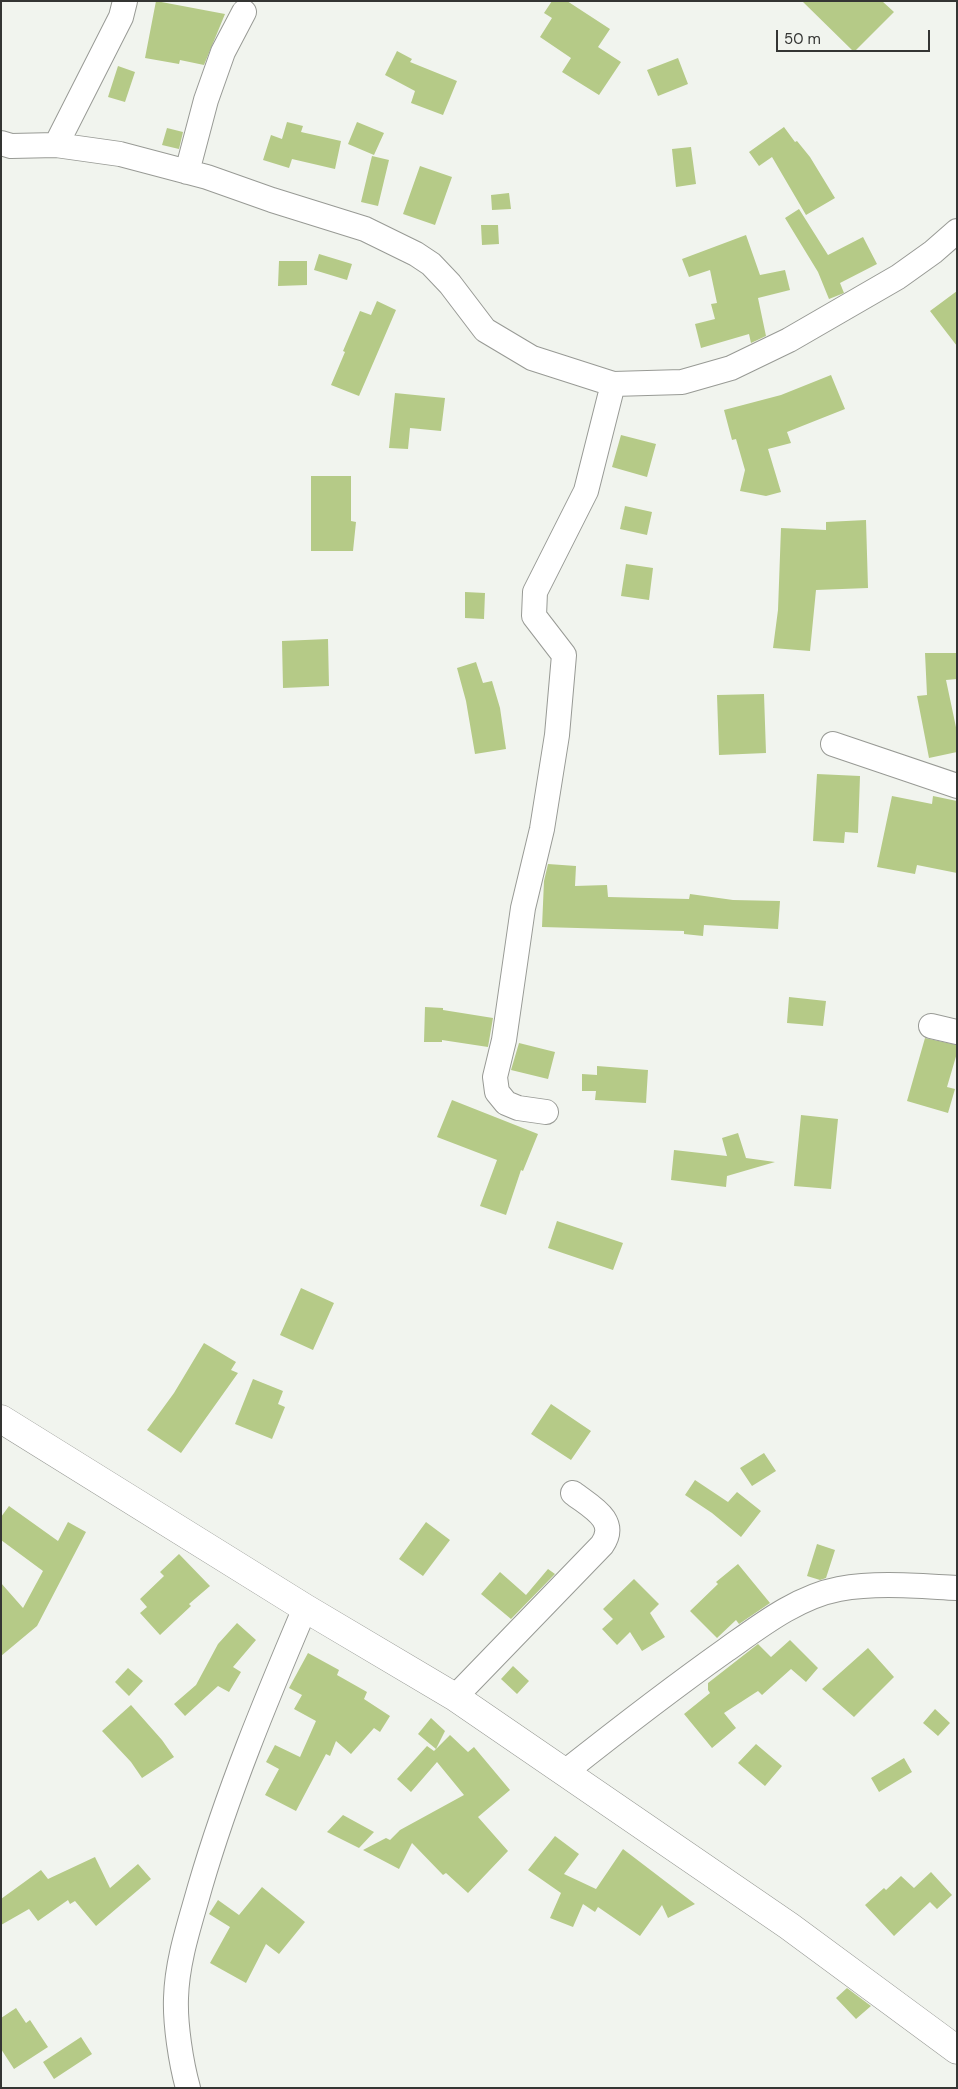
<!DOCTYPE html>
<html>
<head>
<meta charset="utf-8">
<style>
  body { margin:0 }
  #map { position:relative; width:958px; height:2089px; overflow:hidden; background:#f1f4ee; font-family:"DM Sans",sans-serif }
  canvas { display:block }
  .frame { position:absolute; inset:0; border:2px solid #343533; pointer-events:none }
  .scale { position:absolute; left:776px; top:30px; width:154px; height:22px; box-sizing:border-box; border:2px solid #343533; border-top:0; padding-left:6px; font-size:15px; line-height:18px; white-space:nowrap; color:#343533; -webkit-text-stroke:4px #f1f4ee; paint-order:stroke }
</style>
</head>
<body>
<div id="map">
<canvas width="958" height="2089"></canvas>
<div class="frame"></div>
<div class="scale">50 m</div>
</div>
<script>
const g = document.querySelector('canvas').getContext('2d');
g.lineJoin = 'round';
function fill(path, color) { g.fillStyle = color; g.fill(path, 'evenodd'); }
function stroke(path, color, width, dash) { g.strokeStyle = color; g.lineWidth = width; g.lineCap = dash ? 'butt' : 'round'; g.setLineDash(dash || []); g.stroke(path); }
const building = new Path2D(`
  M 156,1 L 225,14 L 204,65 L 180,60 L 179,64 L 145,58 Z
  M 552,1 L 567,1 L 610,29 L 598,47 L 621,62 L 599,95 L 562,72 L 571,58 L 540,37 L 552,18 L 544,13 Z
  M 802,1 L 882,1 L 894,12 L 854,52 Z
  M 397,51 L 412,59 L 410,62 L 457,81 L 443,115 L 411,103 L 415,91 L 385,75 Z
  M 678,58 L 688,84 L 658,96 L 647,70 Z
  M 118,66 L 135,72 L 125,102 L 108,97 Z
  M 287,122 L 303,126 L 301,132 L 341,141 L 335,169 L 292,159 L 289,168 L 263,160 L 271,135 L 282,139 Z
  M 357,122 L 384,133 L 374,155 L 348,144 Z
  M 784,127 L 795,142 L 797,141 L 810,157 L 835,198 L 806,215 L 772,157 L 759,166 L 749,152 Z
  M 167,128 L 183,132 L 179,149 L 162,145 Z
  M 691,147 L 696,184 L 676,187 L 672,149 Z
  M 372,156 L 389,160 L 378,206 L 361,202 Z
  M 420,166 L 452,177 L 435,225 L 403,214 Z
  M 509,193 L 511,209 L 492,210 L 491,195 Z
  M 799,209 L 828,255 L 863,237 L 877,264 L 840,283 L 844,293 L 829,299 L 818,272 L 785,218 Z
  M 481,225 L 498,225 L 499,244 L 482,245 Z
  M 746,235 L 760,275 L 785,270 L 790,290 L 758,298 L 766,336 L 751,343 L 749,334 L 701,348 L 695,324 L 715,319 L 711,304 L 717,303 L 710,270 L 689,277 L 682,259 Z
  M 319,254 L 352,264 L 347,280 L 314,270 Z
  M 279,261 L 307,261 L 307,285 L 278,286 Z
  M 957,291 L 957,346 L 930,311 Z
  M 377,301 L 396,310 L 359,396 L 331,385 L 345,352 L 343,351 L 360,311 L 371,315 Z
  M 831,375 L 845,409 L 787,432 L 791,443 L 768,449 L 781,492 L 766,496 L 740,491 L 745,470 L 736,439 L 732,440 L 724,410 L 781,395 Z
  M 395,393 L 445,398 L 441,431 L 410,428 L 408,449 L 389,448 Z
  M 621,435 L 656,444 L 647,477 L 612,467 Z
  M 311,476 L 351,476 L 351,521 L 356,522 L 353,551 L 311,551 Z
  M 625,506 L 652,512 L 647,535 L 620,529 Z
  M 866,520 L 868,588 L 816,590 L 810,651 L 773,648 L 778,610 L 781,528 L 826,530 L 826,522 Z
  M 626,564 L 653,568 L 649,600 L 621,596 Z
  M 465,592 L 485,593 L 484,619 L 465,618 Z
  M 328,639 L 329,686 L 283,688 L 282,641 Z
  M 925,653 L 957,653 L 957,679 L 946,680 L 957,732 L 957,752 L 929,758 L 917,696 L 927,695 Z
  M 476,662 L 483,683 L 492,681 L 500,708 L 506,749 L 475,754 L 466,701 L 457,668 Z
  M 764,694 L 766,753 L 719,755 L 717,695 Z
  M 817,774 L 860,776 L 858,833 L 845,832 L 844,843 L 813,841 Z
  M 892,796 L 932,804 L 933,796 L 957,801 L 957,873 L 917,865 L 915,874 L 877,867 Z
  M 548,864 L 576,866 L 575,886 L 607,885 L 608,897 L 689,899 L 690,894 L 733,900 L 780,901 L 778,929 L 704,925 L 703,936 L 684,934 L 684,931 L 542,927 L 544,881 Z
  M 789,997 L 826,1001 L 823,1026 L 787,1023 Z
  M 425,1007 L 443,1008 L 443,1010 L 493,1018 L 488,1047 L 442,1040 L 442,1042 L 424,1042 Z
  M 925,1038 L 957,1045 L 957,1053 L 947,1087 L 955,1089 L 948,1113 L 907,1101 Z
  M 519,1043 L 555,1052 L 548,1079 L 511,1070 Z
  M 597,1066 L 648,1070 L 646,1103 L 595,1100 L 596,1091 L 582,1091 L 582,1074 L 597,1075 Z
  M 452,1100 L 538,1134 L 523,1171 L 521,1170 L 506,1215 L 480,1206 L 497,1160 L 437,1137 Z
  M 801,1115 L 838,1119 L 831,1189 L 794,1186 Z
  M 738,1133 L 746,1158 L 775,1162 L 727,1176 L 726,1187 L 671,1180 L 674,1150 L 727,1156 L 722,1138 Z
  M 557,1221 L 623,1243 L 613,1270 L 548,1248 Z
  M 301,1288 L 334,1303 L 313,1350 L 280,1335 Z
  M 204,1343 L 236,1362 L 231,1370 L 238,1373 L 181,1453 L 147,1430 L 174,1393 Z
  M 253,1379 L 283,1391 L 278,1404 L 285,1407 L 272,1439 L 235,1424 Z
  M 551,1404 L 591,1431 L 571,1460 L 531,1434 Z
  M 764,1453 L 776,1471 L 752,1486 L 740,1468 Z
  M 695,1480 L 728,1502 L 737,1492 L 761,1511 L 741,1537 L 712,1513 L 685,1495 Z
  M 9,1506 L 58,1541 L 68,1522 L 86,1532 L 37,1626 L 1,1656 L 1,1583 L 23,1608 L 43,1571 L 1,1540 L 1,1517 Z
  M 426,1522 L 450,1540 L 423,1576 L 399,1559 Z
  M 817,1544 L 835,1550 L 826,1578 L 820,1580 L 807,1576 Z
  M 179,1554 L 210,1586 L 189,1604 L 191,1606 L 160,1635 L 140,1613 L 147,1607 L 140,1599 L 164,1576 L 160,1572 Z
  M 738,1564 L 770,1603 L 739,1624 L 736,1620 L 717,1638 L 690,1611 L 718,1584 L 716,1582 Z
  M 548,1569 L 555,1574 L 511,1619 L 481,1594 L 500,1572 L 526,1595 Z
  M 634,1579 L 659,1604 L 650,1613 L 665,1637 L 642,1651 L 630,1632 L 617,1645 L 602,1629 L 613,1619 L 603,1609 Z
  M 237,1623 L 256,1640 L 233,1667 L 241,1672 L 229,1692 L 218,1686 L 185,1716 L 174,1704 L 196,1685 L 218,1644 Z
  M 790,1640 L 818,1668 L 806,1682 L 791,1669 L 762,1695 L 758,1691 L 724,1713 L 736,1728 L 712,1748 L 684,1714 L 710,1693 L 708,1690 L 708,1683 L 758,1644 L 771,1657 Z
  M 868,1648 L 894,1677 L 854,1717 L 822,1689 Z
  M 308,1653 L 339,1670 L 337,1675 L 367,1692 L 364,1699 L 390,1716 L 380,1732 L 374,1728 L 351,1754 L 336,1741 L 330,1756 L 326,1754 L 296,1811 L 265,1795 L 279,1769 L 266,1762 L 275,1745 L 300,1757 L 316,1721 L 294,1709 L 302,1695 L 289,1688 Z
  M 513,1666 L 529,1681 L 517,1694 L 501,1679 Z
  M 128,1668 L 143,1681 L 129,1696 L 115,1682 Z
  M 131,1705 L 162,1740 L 174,1757 L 142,1778 L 131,1762 L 102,1731 Z
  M 935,1709 L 950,1723 L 938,1736 L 923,1723 Z
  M 431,1718 L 445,1731 L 436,1749 L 450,1735 L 468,1752 L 474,1747 L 510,1790 L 478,1817 L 508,1851 L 468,1893 L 446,1873 L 443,1875 L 412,1843 L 399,1869 L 363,1850 L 386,1838 L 390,1840 L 400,1830 L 464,1795 L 437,1762 L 411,1792 L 397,1779 L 427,1746 L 434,1751 L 436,1749 L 418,1734 Z
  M 756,1744 L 782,1766 L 765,1786 L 738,1763 Z
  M 904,1758 L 912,1772 L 879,1792 L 871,1778 Z
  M 343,1815 L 374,1832 L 359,1848 L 327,1832 Z
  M 555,1836 L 579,1854 L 564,1874 L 596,1889 L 623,1849 L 695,1904 L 668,1918 L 662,1905 L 640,1936 L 598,1907 L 595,1912 L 583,1904 L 573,1927 L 550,1918 L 561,1893 L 528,1870 Z
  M 95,1857 L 110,1888 L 138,1864 L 151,1879 L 96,1926 L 75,1901 L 70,1904 L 68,1900 L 38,1921 L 29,1909 L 1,1925 L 1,1899 L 41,1870 L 48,1879 Z
  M 931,1872 L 952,1895 L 937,1909 L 930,1902 L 894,1936 L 865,1905 L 884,1888 L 886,1890 L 901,1876 L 914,1888 Z
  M 262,1887 L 305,1922 L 279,1954 L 266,1944 L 246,1983 L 210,1963 L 230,1927 L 209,1914 L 218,1900 L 239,1915 Z
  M 847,1988 L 871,2006 L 856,2019 L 836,1998 Z
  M 16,2008 L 26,2023 L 30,2020 L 48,2047 L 14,2069 L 1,2049 L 1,2018 Z
  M 81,2037 L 92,2054 L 54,2079 L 43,2062 Z`);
const minor = new Path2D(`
  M 1,143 L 11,146 L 56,145 L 120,154 L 207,177 L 272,200 L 365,229 L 416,254 L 431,264 L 450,284 L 485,330 L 532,358 L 613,384 L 682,382 L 731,368 L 789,340 L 898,277 L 933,252 L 957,231
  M 56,145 L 121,17 L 125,1
  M 187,172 L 206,100 L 223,52 L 244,12
  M 833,744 L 957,786
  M 931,1026 L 957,1032
  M 546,1112 L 518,1108 L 506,1103 L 497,1092 L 495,1077 L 504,1040 L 523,908 L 542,829 L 557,735 L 564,655 L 534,616 L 535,592 L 586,491 L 613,384
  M 455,1697 L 602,1545 C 619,1520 591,1507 573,1493
  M 565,1772 C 618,1730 671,1689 726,1650 C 760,1626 797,1597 839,1589 C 878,1582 917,1586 957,1588
  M 188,2088 C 181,2063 175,2024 176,1998 C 177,1960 190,1923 200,1887 C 228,1791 266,1700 305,1608`);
const tertiary = new Path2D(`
  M 1,1419 L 305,1608 L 455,1697 L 789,1926 L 957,2050`);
fill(building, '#b5ca87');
stroke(minor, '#989a95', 26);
stroke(tertiary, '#989a95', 29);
stroke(minor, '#fff', 24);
stroke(tertiary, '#fff', 28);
</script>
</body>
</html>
